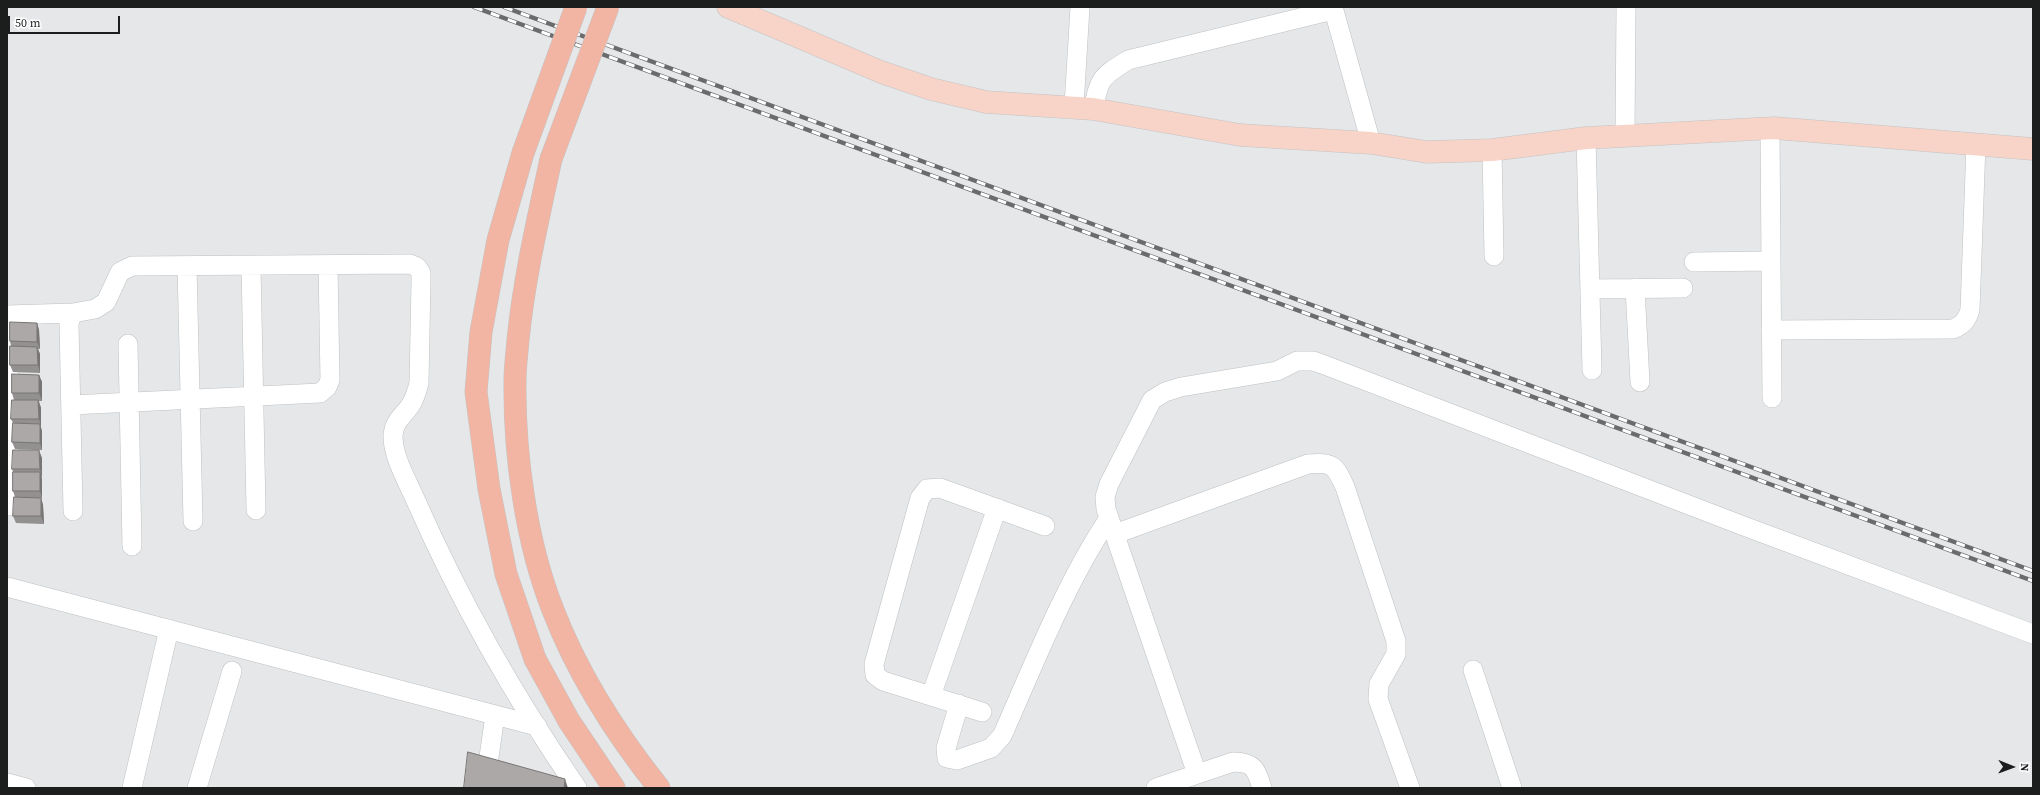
<!DOCTYPE html>
<html>
<head>
<meta charset="utf-8">
<style>
  body { margin:0 }
  #map { position:relative; width:2040px; height:795px; overflow:hidden; background:#e5e7e9; font-family:"Source Serif 4",serif }
  canvas { display:block }
  .frame { position:absolute; inset:0; border:8px solid #1c1d1d; pointer-events:none }
  .north { position:absolute; left:1992px; top:747px; width:40px; height:40px; -webkit-text-stroke:3px #fff; paint-order:stroke; rotate:91deg; font-size:11px; font-weight:700; line-height:16px; text-align:center; color:#1c1d1d }
  .north::after { content:''; display:block; margin:auto; width:14px; height:18px; background:#1c1d1d; clip-path:polygon(50% 0,100% 100%,50% 72%,0 100%) }
  .scale { position:absolute; left:8px; top:16px; width:112px; height:18px; box-sizing:border-box; border:2px solid #1c1d1d; border-top:0; padding-left:5px; font-size:12px; line-height:14px; white-space:nowrap; color:#1c1d1d; -webkit-text-stroke:3px #fff; paint-order:stroke }
</style>
</head>
<body>
<div id="map">
<canvas width="2040" height="795"></canvas>
<div class="frame"></div>
<div class="north">N</div>
<div class="scale">50 m</div>
</div>
<script>
const g = document.querySelector('canvas').getContext('2d');
g.lineJoin = 'round';
function stroke(path, color, width, dash) { g.strokeStyle = color; g.lineWidth = width; g.lineCap = dash ? 'butt' : 'round'; g.setLineDash(dash || []); g.stroke(path); }
function fill(path, color) { g.fillStyle = color; g.fill(path, 'evenodd'); }
const minor = new Path2D(`
  M 1333,7 L 1371,143
  M 1074,106 L 1080,7
  M 1093,109 C 1100,77 1101,77 1128,60 L 1333,10
  M 1770,128 L 1772,398
  M 1625,136 L 1626,7
  M 1586,138 L 1592,370
  M 1492,150 L 1494,256
  M 1694,262 L 1771,261
  M 187,266 L 193,521
  M 251,266 L 256,510
  M 1635,288 L 1640,382
  M 1590,289 L 1683,288
  M 7,315 L 73,313
  M 8,315 L 9,506
  M 1771,330 L 1953,329 C 1963,325 1967,320 1970,310 L 1976,144
  M 128,344 L 132,546
  M 71,405 L 320,393 L 327,387 L 330,380 L 328,265
  M 73,511 L 69,323 L 73,313 L 95,309 L 106,302 L 120,272 L 132,266 L 410,264 L 417,267 L 421,273 L 421,281 L 419,383 C 417,391 415,399 410,406 C 402,417 394,421 393,436 C 393,458 408,482 416,501 C 460,601 515,698 577,788
  M 1115,534 L 1308,464 C 1333,462 1335,465 1345,487 L 1396,641 L 1396,654 L 1379,684 L 1378,699 L 1410,788
  M 7,587 L 537,726
  M 1473,670 L 1512,788
  M 931,696 L 997,508
  M 959,704 L 946,748 L 947,758 L 957,760 L 991,748 L 1002,736 C 1035,662 1064,586 1109,518
  M 982,712 L 883,681 L 875,675 L 874,664 L 920,498 L 927,489 L 940,488 L 1045,526
  M 495,715 L 487,771 L 489,777 L 492,780 L 527,788
  M 1197,774 L 1106,509 L 1105,497 L 1109,484 L 1152,400 L 1165,392 L 1181,387 L 1277,371 L 1297,361 L 1313,361 L 1322,364 L 1741,525 L 2033,634
  M 7,783 L 26,788
  M 132,788 L 169,629
  M 197,788 L 232,671
  M 1156,788 L 1233,762 C 1254,762 1256,769 1262,788`);
const major = new Path2D(`
  M 728,7 L 881,72 L 931,89 L 986,102 L 1093,109 L 1240,135 L 1371,143 L 1427,152 L 1492,150 L 1586,138 L 1774,128 L 2033,149`);
const highway = new Path2D(`
  M 523,153 L 498,240 L 481,332 L 476,392 L 489,489 L 506,574 L 535,659 L 569,721 L 614,788
  M 551,159 C 538,219 524,279 518,340 C 517,353 515,367 515,380 C 514,454 526,542 553,610 C 578,675 616,734 659,788`);
const rail = new Path2D(`
  M 474,7 L 2033,581
  M 504,7 L 2033,571`);
const highwayBridge = new Path2D(`
  M 523,153 L 576,7
  M 551,159 L 608,7`);
const wall = new Path2D(`
  M 37,323 L 39,330 L 40,349 L 38,349 L 40,354 L 40,373 L 13,372 L 10,365 L 11,346 L 10,341 Z
  M 39,375 L 42,382 L 42,401 L 39,401 L 41,408 L 41,426 L 40,426 L 42,431 L 42,450 L 15,449 L 12,442 L 13,423 L 11,419 L 14,400 L 12,393 Z
  M 42,458 L 42,477 L 41,477 L 42,479 L 42,498 L 41,498 L 43,505 L 44,524 L 16,523 L 13,516 L 15,497 L 13,491 L 13,472 L 12,469 Z`);
const shadedWall = new Path2D(`
  M 37,323 L 39,330 L 40,349 L 37,342 Z
  M 37,347 L 40,354 L 40,373 L 38,365 Z
  M 39,375 L 42,382 L 42,401 L 39,393 Z
  M 38,400 L 41,408 L 41,426 L 39,419 Z
  M 40,424 L 42,431 L 42,450 L 40,443 Z
  M 39,450 L 42,458 L 42,477 L 40,469 Z
  M 40,472 L 42,479 L 42,498 L 40,491 Z
  M 41,498 L 43,505 L 44,524 L 41,516 Z
  M 565,779 L 568,788 L 564,788 Z`);
const building = new Path2D(`
  M 10,322 L 37,323 L 37,342 L 10,341 Z
  M 10,346 L 37,347 L 38,365 L 10,365 Z
  M 12,374 L 39,375 L 39,393 L 12,393 Z
  M 12,400 L 38,400 L 39,419 L 11,419 Z
  M 13,423 L 40,424 L 40,443 L 12,442 Z
  M 13,450 L 39,450 L 40,469 L 12,469 Z
  M 13,472 L 40,472 L 40,491 L 13,491 Z
  M 14,497 L 41,498 L 41,516 L 13,516 Z
  M 468,752 L 565,779 L 564,788 L 464,788 Z`);
stroke(minor, '#bec0c2', 20);
stroke(major, '#c4c4c4', 23);
stroke(highway, '#c4c4c4', 23);
stroke(minor, '#fff', 19);
stroke(major, '#f7d3c8', 22);
stroke(highway, '#f2b5a4', 22);
stroke(rail, '#6a6b6c', 4.5);
stroke(rail, '#fff', 3, [9]);
stroke(highwayBridge, '#c4c4c4', 23, []);
stroke(highwayBridge, '#f2b5a4', 22);
fill(wall, '#939090');
fill(shadedWall, '#787675');
fill(building, '#aba8a7');
stroke(building, '#787675', 1);
</script>
</body>
</html>
